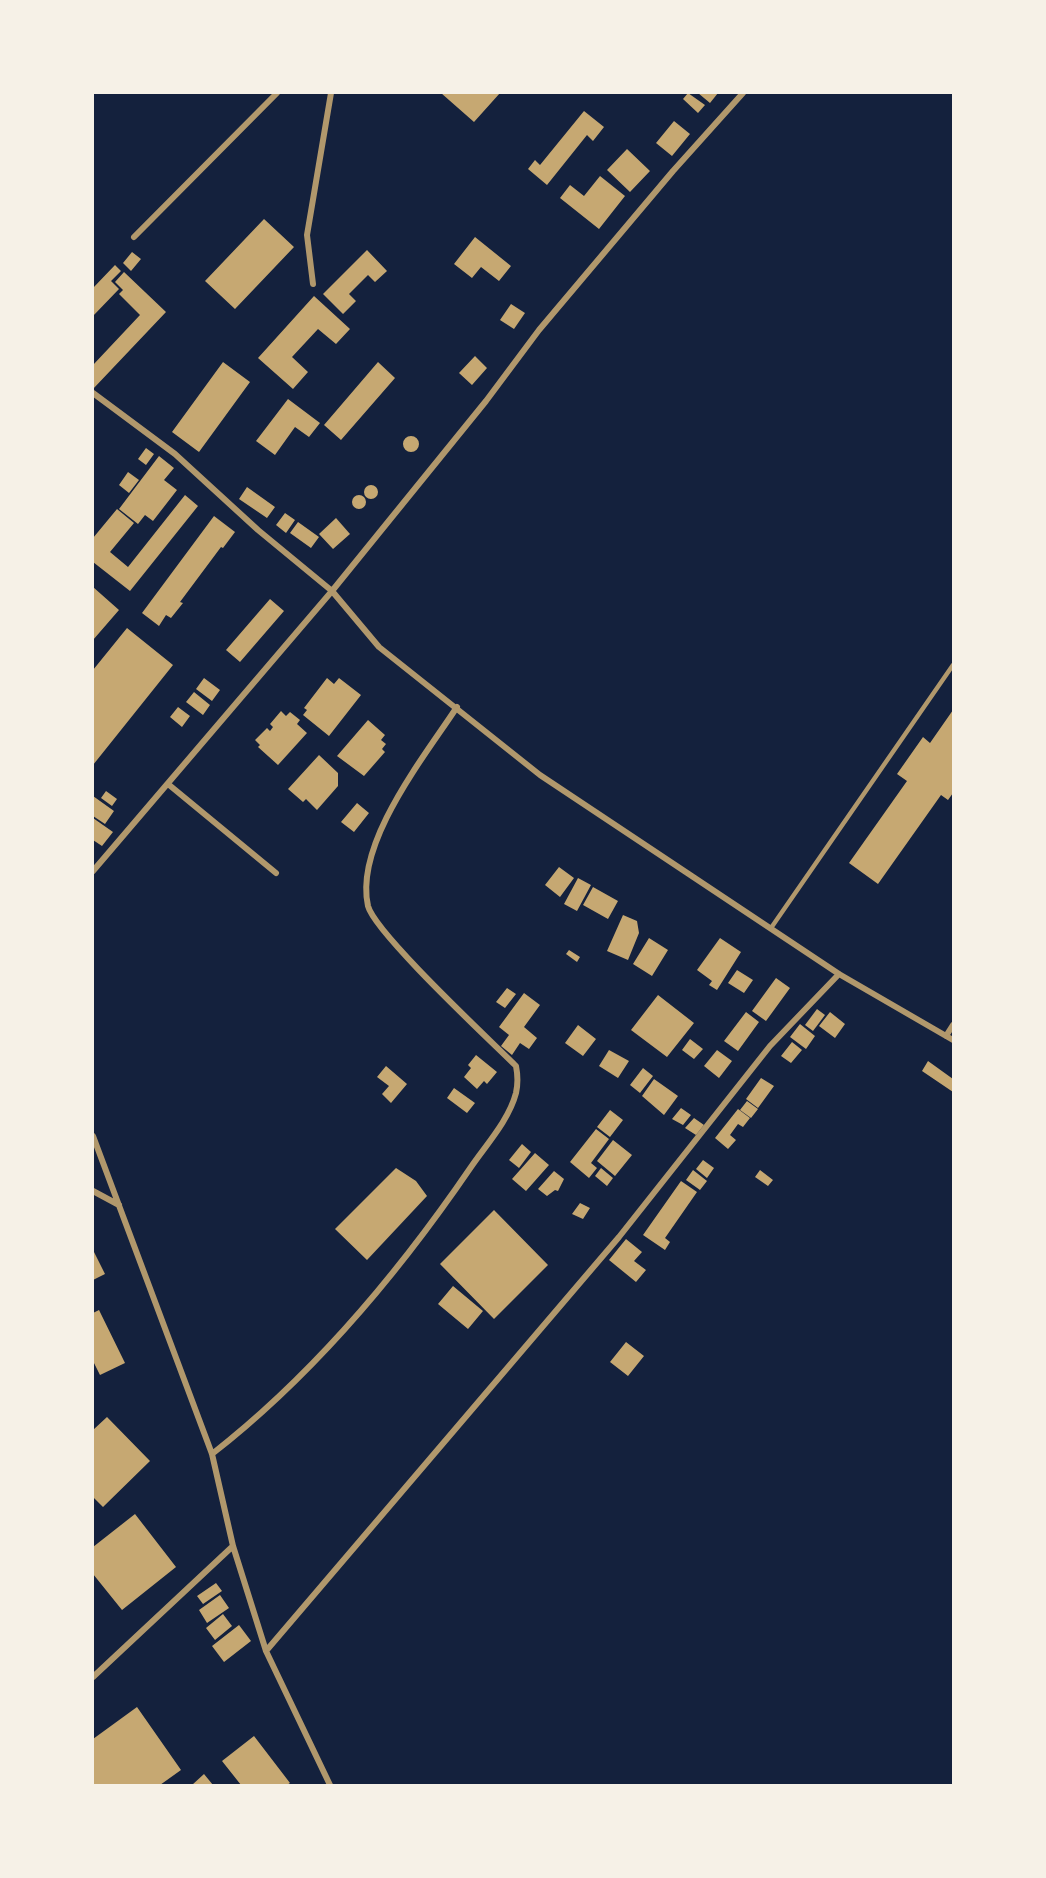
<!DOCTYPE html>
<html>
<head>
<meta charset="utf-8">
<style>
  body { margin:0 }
  #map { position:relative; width:1046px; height:1878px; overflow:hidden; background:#14213d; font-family:Karla,sans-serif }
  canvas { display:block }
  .frame { position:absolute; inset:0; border:94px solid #f6f1e7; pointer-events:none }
</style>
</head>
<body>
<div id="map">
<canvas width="1046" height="1878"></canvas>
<div class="frame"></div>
</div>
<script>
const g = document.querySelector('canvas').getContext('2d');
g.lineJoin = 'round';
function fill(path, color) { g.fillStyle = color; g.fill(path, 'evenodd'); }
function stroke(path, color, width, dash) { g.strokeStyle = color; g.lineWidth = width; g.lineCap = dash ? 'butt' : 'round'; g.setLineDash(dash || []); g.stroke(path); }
const building = new Path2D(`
  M 441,93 L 474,94 L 500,93 L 474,122 Z
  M 688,93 L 705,105 L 698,113 L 683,99 Z
  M 698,93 L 718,93 L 710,103 Z
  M 584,111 L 604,127 L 593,141 L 587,135 L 547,185 L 528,169 L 535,160 L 540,165 Z
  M 674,121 L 690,134 L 672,156 L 656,143 Z
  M 627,149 L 650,171 L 630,192 L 607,170 Z
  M 600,176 L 625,196 L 599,229 L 560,198 L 570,185 L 584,196 Z
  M 264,219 L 294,247 L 235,309 L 205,281 Z
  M 475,237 L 511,266 L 499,281 L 481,267 L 472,278 L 454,264 Z
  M 367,250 L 387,271 L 375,282 L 368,275 L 349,294 L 356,301 L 343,314 L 323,294 Z
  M 132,252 L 141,259 L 131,271 L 123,263 Z
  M 115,265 L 121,271 L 111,281 L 119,289 L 93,316 L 93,288 Z
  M 124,272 L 166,312 L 93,389 L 93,365 L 140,315 L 119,294 L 123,290 L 115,282 Z
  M 314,296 L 350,329 L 336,344 L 318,329 L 292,357 L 308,372 L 293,389 L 258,358 Z
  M 511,304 L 525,313 L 514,329 L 500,320 Z
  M 475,356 L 487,368 L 472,385 L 459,373 Z
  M 223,362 L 250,382 L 199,452 L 172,432 Z
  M 378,362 L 395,378 L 341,440 L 324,425 Z
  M 288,399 L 320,423 L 309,437 L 295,427 L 275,455 L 256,441 Z
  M403 444a8 8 0 1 1 16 0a8 8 0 1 1-16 0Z
  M 146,448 L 154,454 L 146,465 L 138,459 Z
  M 159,456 L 174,468 L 164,480 L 177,490 L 153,521 L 145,515 L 138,524 L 119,509 Z
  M 128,472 L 139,480 L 129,493 L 119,485 Z
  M364 492a7 7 0 1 1 14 0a7 7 0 1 1-14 0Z
  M 247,487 L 275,507 L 267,518 L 239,499 Z
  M 185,495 L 198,506 L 130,591 L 93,562 L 93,538 L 117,509 L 134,523 L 110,552 L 128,567 Z
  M352 502a7 7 0 1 1 14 0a7 7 0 1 1-14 0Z
  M 285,513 L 295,520 L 286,533 L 276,525 Z
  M 214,516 L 235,532 L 223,548 L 221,547 L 180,602 L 183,603 L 171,618 L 166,615 L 159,626 L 142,613 Z
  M 336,518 L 350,534 L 333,549 L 319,534 Z
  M 298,522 L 319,537 L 311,548 L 290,533 Z
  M 93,587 L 119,610 L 93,640 Z
  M 270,599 L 284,611 L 240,662 L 226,650 Z
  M 127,628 L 173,665 L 93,765 L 93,670 Z
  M 204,678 L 220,690 L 212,701 L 196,689 Z
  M 327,678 L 334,684 L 339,678 L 361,695 L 329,736 L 303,715 L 307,710 L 304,708 Z
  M 194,692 L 210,705 L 203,715 L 186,702 Z
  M 178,707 L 190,716 L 182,727 L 170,717 Z
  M 953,710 L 953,793 L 948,800 L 941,795 L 878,884 L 849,863 L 907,781 L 897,774 L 923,737 L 930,743 Z
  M 281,711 L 286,716 L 290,712 L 300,720 L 297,724 L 307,733 L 278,765 L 258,747 L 260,745 L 255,740 L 267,728 L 270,731 L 273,727 L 270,724 Z
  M 368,720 L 385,735 L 381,740 L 386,744 L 382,749 L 385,752 L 364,776 L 337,756 Z
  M 319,755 L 338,773 L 338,786 L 317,810 L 306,799 L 303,802 L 288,789 Z
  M 106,791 L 117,799 L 112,806 L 101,798 Z
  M 93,796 L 114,811 L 105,824 L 93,816 Z
  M 357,803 L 369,813 L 354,832 L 341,822 Z
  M 93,818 L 113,832 L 102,846 L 93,840 Z
  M 559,867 L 574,878 L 560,897 L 545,885 Z
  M 578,878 L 591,885 L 577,911 L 564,904 Z
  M 593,887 L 618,901 L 608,919 L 583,905 Z
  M 623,915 L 637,921 L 639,933 L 628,960 L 607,951 Z
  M 649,938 L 668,950 L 652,976 L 633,964 Z
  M 720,938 L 741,952 L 717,990 L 709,985 L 712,981 L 697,970 Z
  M 569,950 L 580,957 L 577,962 L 566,954 Z
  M 737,970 L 753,980 L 744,993 L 728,983 Z
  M 776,978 L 790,988 L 766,1021 L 752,1011 Z
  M 507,988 L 516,994 L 505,1008 L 496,1002 Z
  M 524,993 L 540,1005 L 524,1027 L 537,1038 L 529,1049 L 520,1043 L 512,1055 L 501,1046 L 509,1035 L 499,1027 Z
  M 658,995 L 694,1023 L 667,1057 L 631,1030 Z
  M 817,1009 L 825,1015 L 813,1031 L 805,1025 Z
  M 746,1012 L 759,1022 L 738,1051 L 724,1041 Z
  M 830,1012 L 845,1024 L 835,1038 L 819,1026 Z
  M 800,1024 L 815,1036 L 806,1049 L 790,1037 Z
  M 578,1025 L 596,1039 L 583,1056 L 565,1043 Z
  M 690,1039 L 703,1049 L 694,1059 L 682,1050 Z
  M 792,1042 L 802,1050 L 791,1063 L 781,1056 Z
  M 609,1050 L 629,1061 L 618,1078 L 599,1066 Z
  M 717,1050 L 732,1061 L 719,1078 L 704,1066 Z
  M 476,1055 L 497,1072 L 487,1084 L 484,1081 L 477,1089 L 464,1077 L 471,1068 L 468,1065 Z
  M 928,1061 L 953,1079 L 953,1092 L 922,1071 Z
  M 386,1066 L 407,1084 L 391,1103 L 382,1094 L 389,1086 L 377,1077 Z
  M 643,1068 L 653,1076 L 640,1093 L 630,1085 Z
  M 761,1078 L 774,1086 L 758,1108 L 746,1099 Z
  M 654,1079 L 678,1096 L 664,1115 L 642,1096 Z
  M 454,1088 L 475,1103 L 467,1113 L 447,1098 Z
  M 747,1101 L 758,1109 L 751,1118 L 740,1110 Z
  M 681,1108 L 691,1115 L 683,1125 L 672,1119 Z
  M 738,1109 L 750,1118 L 743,1127 L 738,1124 L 730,1135 L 736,1140 L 728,1149 L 715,1138 Z
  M 610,1110 L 623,1120 L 610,1137 L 597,1127 Z
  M 694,1118 L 704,1125 L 696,1135 L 685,1128 Z
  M 596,1129 L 609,1139 L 591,1163 L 597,1168 L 589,1178 L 570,1162 Z
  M 613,1140 L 632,1155 L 615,1176 L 597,1161 Z
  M 522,1144 L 531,1152 L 519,1168 L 509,1160 Z
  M 535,1153 L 549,1165 L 526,1191 L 512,1179 Z
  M 703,1160 L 714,1168 L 707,1178 L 696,1169 Z
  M 396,1168 L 416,1181 L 427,1196 L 367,1260 L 335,1229 Z
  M 601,1168 L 613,1178 L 607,1186 L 595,1176 Z
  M 693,1170 L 707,1181 L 700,1190 L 686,1180 Z
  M 760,1170 L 773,1180 L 768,1186 L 755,1177 Z
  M 554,1171 L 564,1179 L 558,1191 L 555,1190 L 547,1196 L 538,1189 Z
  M 681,1181 L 697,1192 L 665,1238 L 670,1242 L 665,1250 L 643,1235 Z
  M 580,1203 L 590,1208 L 583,1219 L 572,1214 Z
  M 494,1210 L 548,1265 L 494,1319 L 440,1264 Z
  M 626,1239 L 642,1252 L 634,1261 L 646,1270 L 636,1282 L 609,1260 Z
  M 93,1250 L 105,1274 L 93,1280 Z
  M 453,1286 L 483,1311 L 468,1329 L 438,1304 Z
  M 99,1310 L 125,1363 L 100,1375 L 93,1361 L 93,1313 Z
  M 626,1342 L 644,1356 L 628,1376 L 610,1362 Z
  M 107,1417 L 150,1461 L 103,1507 L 93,1497 L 93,1430 Z
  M 135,1514 L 176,1567 L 122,1610 L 93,1574 L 93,1547 Z
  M 216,1583 L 222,1591 L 203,1604 L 197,1596 Z
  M 220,1595 L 229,1608 L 207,1623 L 199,1610 Z
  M 223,1614 L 232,1626 L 215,1640 L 206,1628 Z
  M 239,1625 L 251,1641 L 224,1662 L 212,1646 Z
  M 137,1707 L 181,1770 L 160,1785 L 93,1785 L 93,1739 Z
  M 254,1736 L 290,1783 L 287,1785 L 241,1785 L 222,1761 Z
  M 204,1774 L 213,1785 L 192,1785 Z`);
const service = new Path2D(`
  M 771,928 L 953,665`);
const minor = new Path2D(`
  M 134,237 L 277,93
  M 313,284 L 307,235 L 331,93
  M 93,393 L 175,454 L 258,530 L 332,591 L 379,647 L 540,775 L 839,974 L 953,1040
  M 168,784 L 276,873
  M 93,871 L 332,591 L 486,401 L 539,330 L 673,171 L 743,93
  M 946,1036 L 953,1025
  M 93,1136 L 212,1454 L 233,1546 L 266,1651 L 330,1785
  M 93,1191 L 119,1205
  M 212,1454 C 312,1376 400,1271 471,1167 C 486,1145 509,1120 516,1093 C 518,1084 518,1076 516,1066 C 490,1040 375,933 368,906 C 354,844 424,757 457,707
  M 266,1651 L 619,1237 L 770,1046 L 839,974
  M 93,1677 L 233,1546`);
fill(building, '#c6a872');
stroke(service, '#b1986c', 4.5);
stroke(minor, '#b1986c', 6);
</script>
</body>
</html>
